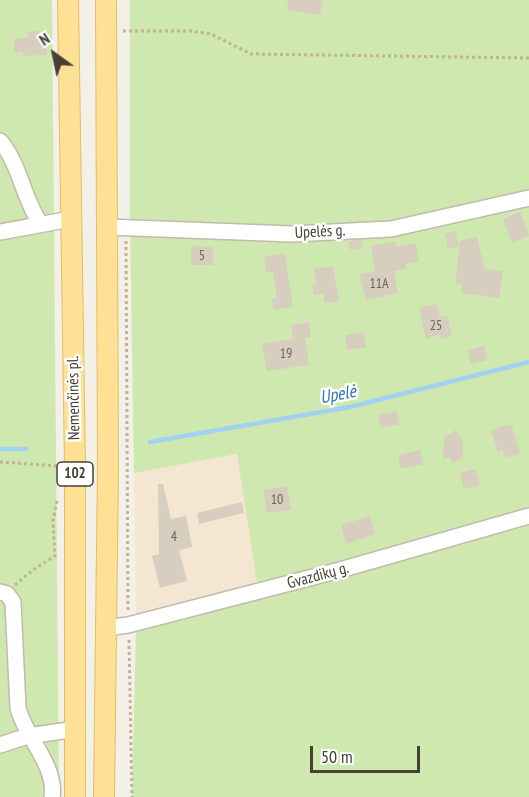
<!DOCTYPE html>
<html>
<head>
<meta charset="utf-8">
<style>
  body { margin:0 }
  #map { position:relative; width:529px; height:797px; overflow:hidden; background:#f3f0e7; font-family:"PT Sans Narrow",sans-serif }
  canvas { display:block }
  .north { position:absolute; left:24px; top:24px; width:60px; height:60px; -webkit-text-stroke:4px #fff; paint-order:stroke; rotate:327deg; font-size:16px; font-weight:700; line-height:24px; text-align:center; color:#474036 }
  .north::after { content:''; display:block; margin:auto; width:21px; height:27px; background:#474036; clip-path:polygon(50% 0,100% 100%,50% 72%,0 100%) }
  .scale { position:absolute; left:310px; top:746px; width:110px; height:27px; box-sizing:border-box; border:3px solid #474036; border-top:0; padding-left:8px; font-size:18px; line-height:21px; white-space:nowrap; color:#474036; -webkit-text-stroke:4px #fff; paint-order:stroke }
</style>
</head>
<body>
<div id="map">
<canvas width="529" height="797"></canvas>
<div class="north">N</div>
<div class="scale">50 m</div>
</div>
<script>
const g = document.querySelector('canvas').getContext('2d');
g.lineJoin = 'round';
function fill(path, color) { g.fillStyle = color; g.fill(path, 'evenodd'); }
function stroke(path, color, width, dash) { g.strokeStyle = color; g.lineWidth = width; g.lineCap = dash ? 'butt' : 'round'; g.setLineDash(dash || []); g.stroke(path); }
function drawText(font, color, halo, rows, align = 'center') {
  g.font = font + ' "PT Sans Narrow",sans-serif'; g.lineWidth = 5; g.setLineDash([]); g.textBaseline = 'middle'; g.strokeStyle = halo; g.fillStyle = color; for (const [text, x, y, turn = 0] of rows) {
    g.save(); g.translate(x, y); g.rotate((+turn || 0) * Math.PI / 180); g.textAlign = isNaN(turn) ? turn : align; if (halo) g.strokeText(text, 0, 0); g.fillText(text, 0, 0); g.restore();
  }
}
const commercial = new Path2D(`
  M 237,454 L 259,596 L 136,628 L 134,473 Z`);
const green = new Path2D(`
  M 0,0 L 52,0 L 59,797 L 0,797 Z
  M 130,0 L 529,0 L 529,797 L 132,797 L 136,628 L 259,596 L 237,454 L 134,473 L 130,224 Z`);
const stream = new Path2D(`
  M 150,442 L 350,407 L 529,362
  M 0,449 L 26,449`);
const building = new Path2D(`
  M 288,0 L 323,0 L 320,15 L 287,10 Z
  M 40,31 L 41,36 L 46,36 L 47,55 L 23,56 L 23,52 L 14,53 L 14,39 L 28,37 L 28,32 Z
  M 520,212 L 529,236 L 512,243 L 503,219 Z
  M 455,231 L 459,246 L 448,249 L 445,234 Z
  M 477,237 L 485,269 L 503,271 L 499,298 L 461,293 L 462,285 L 455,284 L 460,241 Z
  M 362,240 L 363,249 L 350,250 L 349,241 Z
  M 395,242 L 396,247 L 416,243 L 419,262 L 406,264 L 406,269 L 394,271 L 398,293 L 366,300 L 359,274 L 375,271 L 371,246 Z
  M 191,246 L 213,247 L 213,265 L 191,265 Z
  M 285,254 L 293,307 L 274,310 L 272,299 L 277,298 L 273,272 L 266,273 L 264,256 Z
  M 333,266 L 339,301 L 324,303 L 323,294 L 314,295 L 312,284 L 316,283 L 314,269 Z
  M 436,304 L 440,317 L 447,315 L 452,336 L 441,339 L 440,335 L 426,339 L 419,308 Z
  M 309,322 L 311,337 L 305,338 L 309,365 L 267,371 L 262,344 L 293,339 L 291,325 Z
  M 363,332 L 366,347 L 347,350 L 345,335 Z
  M 484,346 L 487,360 L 471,364 L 468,350 Z
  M 396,411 L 399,424 L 381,428 L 378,415 Z
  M 511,424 L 520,453 L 505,458 L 503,450 L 498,452 L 491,430 Z
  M 456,430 L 463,442 L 463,457 L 453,463 L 449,457 L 443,459 L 444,437 Z
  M 420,450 L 423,464 L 401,469 L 398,455 Z
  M 475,469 L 480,485 L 464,489 L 460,473 Z
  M 158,484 L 163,484 L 171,519 L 186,516 L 192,547 L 179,550 L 187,581 L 160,588 L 152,556 L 159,554 Z
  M 287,486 L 291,510 L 267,513 L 263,490 Z
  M 242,502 L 244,513 L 199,524 L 197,513 Z
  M 370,516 L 375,534 L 346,544 L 341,525 Z`);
const path = new Path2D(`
  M 123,31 L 191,31 L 211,34 L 251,54 L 529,58
  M 126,241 L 128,612
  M 0,462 L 58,466
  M 15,585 L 33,570 L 55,556 L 53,521 L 57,501
  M 129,640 L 132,797`);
const minor = new Path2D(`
  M 0,141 C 20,164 23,198 40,223
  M 107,227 L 292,234 L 391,229 L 529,198
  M 0,232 L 71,219
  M 0,592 L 7,594 L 13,602 L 18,708 C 25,737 57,766 52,797
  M 106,628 L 128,625 L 340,570 L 529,516
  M 0,745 L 28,736 L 76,729`);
const major = new Path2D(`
  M 68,0 L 75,467 L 75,797
  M 104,797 L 108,467 L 106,0`);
const numberNames = [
  ["5",202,256],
  ["11A",379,284],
  ["25",436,326],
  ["19",286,354],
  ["10",277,500],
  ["4",174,537]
];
const shields = [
  [75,474,36]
];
const shieldNames = [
  ["102",75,474]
];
const streetNames = [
  ["Upelės g.",320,232,-3],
  ["Nemenčinės pl.",74,398,-91],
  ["Gvazdikų g.",318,576,-15]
];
const waterNames = [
  ["Upelė",338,395,-11]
];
fill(commercial, '#f5e6d2');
fill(green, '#cee8af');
stroke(stream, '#a3d1f1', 4.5);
fill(building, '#d8cebf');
stroke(minor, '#c2baac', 18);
stroke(major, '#e4be64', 22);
stroke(path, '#c1b39a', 3, [3, 3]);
stroke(minor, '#fff', 15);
stroke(major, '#fee195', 20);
drawText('14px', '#6b6458', null, numberNames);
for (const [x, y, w] of shields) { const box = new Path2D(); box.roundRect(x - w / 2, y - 12, w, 24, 4.5); g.fillStyle = '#fff'; g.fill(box); stroke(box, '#474036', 1.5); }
drawText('bold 15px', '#474036', null, shieldNames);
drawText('16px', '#474036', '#fff', streetNames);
drawText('italic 18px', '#2e7bb3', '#fff', waterNames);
</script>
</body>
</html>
